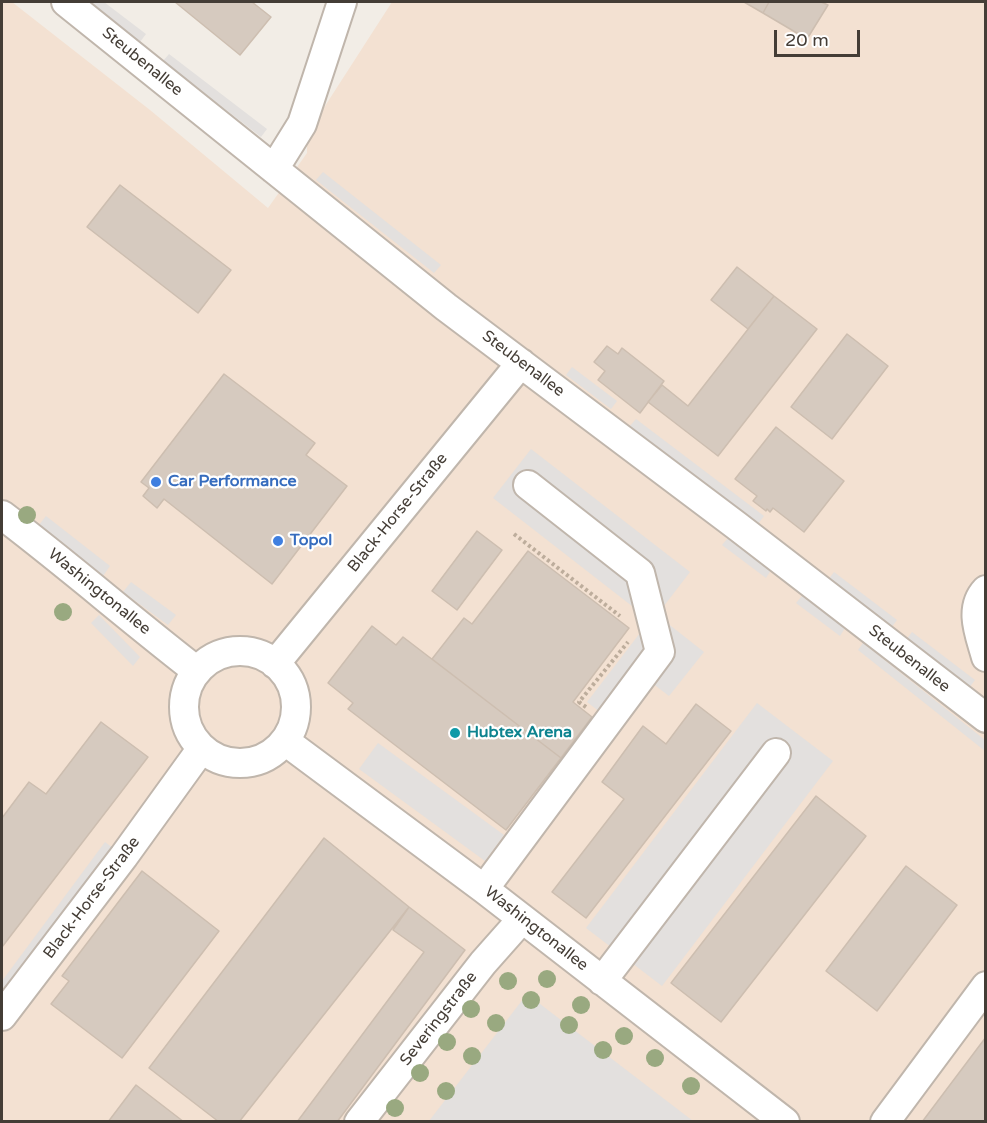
<!DOCTYPE html>
<html>
<head>
<meta charset="utf-8">
<style>
  body { margin:0 }
  #map { position:relative; width:987px; height:1123px; overflow:hidden; background:#f2ede6; font-family:"Varela Round",sans-serif }
  canvas { display:block }
  .frame { position:absolute; inset:0; border:3px solid #443d36; pointer-events:none }
  .scale { position:absolute; left:774px; top:30px; width:86px; height:27px; box-sizing:border-box; border:3px solid #443d36; border-top:0; padding-left:8px; font-size:18px; line-height:21px; white-space:nowrap; color:#443d36; -webkit-text-stroke:4px #fff; paint-order:stroke }
</style>
</head>
<body>
<div id="map">
<canvas width="987" height="1123"></canvas>
<div class="frame"></div>
<div class="scale">20 m</div>
</div>
<script>
const g = document.querySelector('canvas').getContext('2d');
g.lineJoin = 'round';
function fill(path, color) { g.fillStyle = color; g.fill(path, 'evenodd'); }
function stroke(path, color, width, dash) { g.strokeStyle = color; g.lineWidth = width; g.lineCap = dash ? 'butt' : 'round'; g.setLineDash(dash || []); g.stroke(path); }
function drawText(font, color, halo, rows, align = 'center') {
  g.font = font + ' "Varela Round",sans-serif'; g.lineWidth = 4.5; g.setLineDash([]); g.textBaseline = 'middle'; g.strokeStyle = halo; g.fillStyle = color; for (const [text, x, y, turn = 0] of rows) {
    g.save(); g.translate(x, y); g.rotate((+turn || 0) * Math.PI / 180); g.textAlign = isNaN(turn) ? turn : align; if (halo) g.strokeText(text, 0, 0); g.fillText(text, 0, 0); g.restore();
  }
}
const commercial = new Path2D(`
  M 2,2 L 12,2 L 150,110 L 268,208 L 307,153 L 307,134 L 392,2 L 985,2 L 985,1121 L 2,1122 Z`);
const parking = new Path2D(`
  M 87,2 L 104,2 L 146,34 L 140,42 Z
  M 169,54 L 267,129 L 261,137 L 163,61 Z
  M 323,172 L 441,265 L 434,273 L 316,180 Z
  M 572,367 L 617,401 L 611,409 L 566,375 Z
  M 636,419 L 764,516 L 758,524 L 629,427 Z
  M 531,449 L 690,572 L 657,615 L 704,652 L 669,696 L 652,683 L 618,726 L 587,702 L 650,620 L 493,498 Z
  M 46,516 L 110,566 L 103,576 L 39,525 Z
  M 728,538 L 771,570 L 766,578 L 722,545 Z
  M 834,572 L 897,620 L 891,628 L 828,580 Z
  M 131,582 L 176,615 L 168,625 L 123,592 Z
  M 802,596 L 845,628 L 840,636 L 796,603 Z
  M 99,615 L 140,657 L 133,666 L 91,623 Z
  M 912,632 L 975,680 L 969,688 L 906,640 Z
  M 863,643 L 985,740 L 985,751 L 858,650 Z
  M 757,703 L 833,761 L 662,986 L 586,928 Z
  M 378,743 L 504,835 L 485,861 L 359,769 Z
  M 105,842 L 113,848 L 7,990 L 2,986 L 2,981 Z
  M 527,994 L 693,1121 L 429,1121 Z`);
const building = new Path2D(`
  M 175,2 L 252,2 L 271,17 L 240,55 Z
  M 744,2 L 769,2 L 763,13 Z
  M 769,2 L 821,2 L 828,5 L 807,39 L 763,13 Z
  M 120,185 L 231,270 L 198,313 L 87,227 Z
  M 737,267 L 774,296 L 748,329 L 711,300 Z
  M 774,296 L 817,329 L 718,456 L 648,402 L 662,385 L 688,406 Z
  M 847,334 L 888,366 L 832,439 L 791,407 Z
  M 607,346 L 618,354 L 622,348 L 664,381 L 640,413 L 598,380 L 605,371 L 594,362 Z
  M 224,374 L 315,443 L 306,455 L 347,486 L 272,584 L 164,499 L 157,508 L 143,496 L 149,488 L 141,482 Z
  M 776,427 L 844,481 L 804,532 L 773,508 L 770,512 L 767,509 L 766,511 L 753,501 L 757,496 L 735,479 Z
  M 477,531 L 502,550 L 457,610 L 432,591 Z
  M 528,551 L 629,628 L 573,702 L 592,717 L 561,758 L 432,659 L 464,618 L 472,624 Z
  M 372,626 L 396,645 L 403,637 L 561,758 L 506,830 L 348,709 L 353,703 L 328,683 Z
  M 696,704 L 731,731 L 586,918 L 552,892 L 624,799 L 602,782 L 643,726 L 666,744 Z
  M 101,722 L 148,757 L 2,947 L 2,818 L 29,782 L 46,794 Z
  M 816,796 L 866,836 L 721,1022 L 671,983 Z
  M 324,838 L 409,907 L 239,1122 L 219,1122 L 149,1068 Z
  M 906,866 L 957,905 L 877,1011 L 826,971 Z
  M 142,871 L 219,931 L 122,1058 L 51,1004 L 69,981 L 62,976 Z
  M 409,907 L 465,950 L 337,1122 L 297,1122 L 424,952 L 393,930 Z
  M 986,1037 L 986,1119 L 983,1122 L 922,1122 Z
  M 136,1085 L 184,1122 L 108,1122 Z`);
const path = new Path2D(`
  M 514,534 L 620,616
  M 586,707 L 579,702 L 628,642`);
const minor = new Path2D(`
  M 66,2 L 446,307 L 737,526 L 986,718
  M 274,169 L 302,124 L 342,2
  M 2,515 C 68,565 131,620 197,671
  M 986,590 C 968,609 980,635 986,657
  M184 707a56 56 0 1 1 112 0a56 56 0 1 1-112 0Z
  M 275,664 L 521,363
  M 285,741 L 484,889 L 785,1122
  M 484,889 L 660,652 L 640,573 L 528,485
  M 602,981 L 776,753
  M 2,1016 L 124,856 L 202,748
  M 359,1122 L 483,963 L 522,919
  M 885,1122 L 986,986`);
const trees = [
  [27,515],
  [63,612],
  [547,979],
  [508,981],
  [531,1000],
  [581,1005],
  [471,1009],
  [496,1023],
  [569,1025],
  [624,1036],
  [447,1042],
  [603,1050],
  [472,1056],
  [655,1058],
  [420,1073],
  [691,1086],
  [446,1091],
  [395,1108]
];
const markers = [
  [156,482,6,"#3f7fe0"],
  [278,541,6,"#3f7fe0"],
  [455,733,6,"#0f9aa8"]
];
const streetNames = [
  ["Steubenallee",142,62,39],
  ["Steubenallee",523,364,37],
  ["Black-Horse-Straße",398,513,-51],
  ["Washingtonallee",99,592,39],
  ["Steubenallee",909,659,38],
  ["Black-Horse-Straße",92,898,-53],
  ["Washingtonallee",536,929,38],
  ["Severingstraße",439,1019,-52]
];
const shopNames = [
  ["Car Performance",168,482],
  ["Topol",290,541]
];
const cultureNames = [
  ["Hubtex Arena",467,733]
];
fill(commercial, '#f3e1d2');
fill(parking, '#e3e0de');
fill(building, '#d6cabf');
stroke(building, '#cdbeb0', 1.5);
stroke(minor, '#c0b6ac', 32);
stroke(path, '#bdad9c', 4, [3, 3]);
stroke(minor, '#fff', 28);
g.fillStyle = '#99a980';
for (const [x, y] of trees) { g.beginPath(); g.arc(x, y, 9, 0, 2 * Math.PI); g.fill(); }
for (const [x, y, r, color] of markers) { const dot = new Path2D(); dot.arc(x, y, r, 0, 2 * Math.PI); g.fillStyle = color; g.fill(dot); stroke(dot, '#fff', 2); }
drawText('16px', '#443d36', '#fff', streetNames);
drawText('bold 16px', '#366cbe', '#fff', shopNames, 'left');
drawText('bold 16px', '#0d838f', '#fff', cultureNames, 'left');
</script>
</body>
</html>
